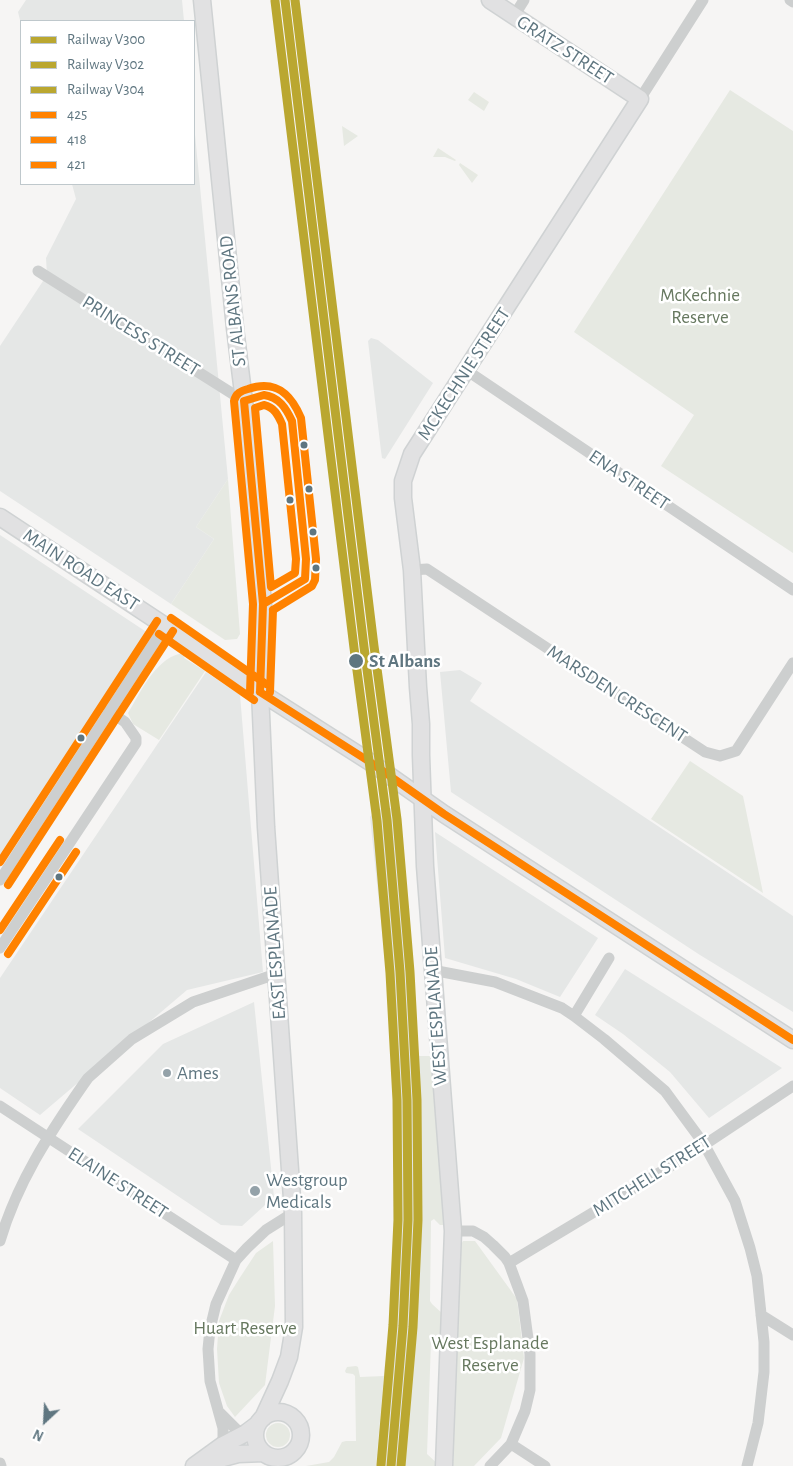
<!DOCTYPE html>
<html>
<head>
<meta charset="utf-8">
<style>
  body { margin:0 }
  #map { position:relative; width:793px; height:1466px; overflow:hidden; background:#f6f5f4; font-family:"Alegreya Sans",sans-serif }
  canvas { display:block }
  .legend { position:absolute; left:20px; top:20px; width:175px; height:165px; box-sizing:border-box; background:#fff; border:1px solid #bfc8cc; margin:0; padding:6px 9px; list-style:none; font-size:15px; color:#5f7680 }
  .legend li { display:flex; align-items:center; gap:10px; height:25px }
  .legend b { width:25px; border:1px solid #bfc8cc }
  .north { position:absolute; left:20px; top:1396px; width:50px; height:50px; -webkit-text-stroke:4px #fff; paint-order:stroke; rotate:205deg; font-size:14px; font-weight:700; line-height:20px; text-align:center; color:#5f7680 }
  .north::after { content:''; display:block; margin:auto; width:18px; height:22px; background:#5f7680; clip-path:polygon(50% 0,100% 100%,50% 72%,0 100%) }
</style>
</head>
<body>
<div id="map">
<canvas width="793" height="1466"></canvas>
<ul class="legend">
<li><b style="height:6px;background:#baa730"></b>Railway V300</li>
<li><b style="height:6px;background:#baa730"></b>Railway V302</li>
<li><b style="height:6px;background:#baa730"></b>Railway V304</li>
<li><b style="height:6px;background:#ff8200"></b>425</li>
<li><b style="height:6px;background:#ff8200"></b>418</li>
<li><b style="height:6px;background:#ff8200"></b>421</li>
</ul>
<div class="north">N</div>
</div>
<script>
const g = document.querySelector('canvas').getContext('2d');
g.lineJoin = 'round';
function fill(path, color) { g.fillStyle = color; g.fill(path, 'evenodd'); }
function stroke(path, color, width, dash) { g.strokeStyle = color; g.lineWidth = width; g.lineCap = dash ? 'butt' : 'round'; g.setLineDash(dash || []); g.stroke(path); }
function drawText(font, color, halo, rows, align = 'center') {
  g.font = font + ' "Alegreya Sans",sans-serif'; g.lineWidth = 5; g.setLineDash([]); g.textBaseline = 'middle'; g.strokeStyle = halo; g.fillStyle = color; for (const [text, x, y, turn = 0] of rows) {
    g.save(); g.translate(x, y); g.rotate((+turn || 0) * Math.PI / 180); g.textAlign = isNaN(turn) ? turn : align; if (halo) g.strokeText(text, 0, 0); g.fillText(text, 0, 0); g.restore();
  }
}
const built = new Path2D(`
  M 26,0 L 182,0 L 184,21 L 21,21 L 21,24 L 18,12 Z
  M 194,124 L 228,479 L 196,527 L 214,539 L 171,604 L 0,491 L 0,346 L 47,275 L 46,258 L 76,199 L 72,184 L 194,184 Z
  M 371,338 L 378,340 L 433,383 L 385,459 L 382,458 L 381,451 L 368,341 Z
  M 0,535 L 148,633 L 0,857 Z
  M 460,670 L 482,683 L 470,701 L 793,916 L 793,1012 L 700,955 L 451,792 L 440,672 Z
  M 206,672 L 240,695 L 263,972 L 187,990 L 40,1115 L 0,1088 L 0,978 Z
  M 391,808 L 396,812 L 398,823 L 410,940 L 416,1027 L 421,1121 L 420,1200 L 415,1329 L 409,1401 L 401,1466 L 376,1466 L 385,1363 L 388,1351 L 393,1263 L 394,1158 L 393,1097 L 387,979 L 370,817 L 375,810 Z
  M 435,832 L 598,938 L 560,997 L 516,979 L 445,958 Z
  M 625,969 L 782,1068 L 709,1118 L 670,1072 L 623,1034 L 595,1015 Z
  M 254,1002 L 274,1197 L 242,1226 L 221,1225 L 78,1129 L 163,1044 Z`);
const green = new Path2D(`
  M 730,90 L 793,131 L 793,553 L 661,466 L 694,415 L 574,332 Z
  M 474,92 L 489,102 L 484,111 L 468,100 Z
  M 342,126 L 358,136 L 344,146 Z
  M 438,148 L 456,160 L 455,161 L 445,157 L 433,157 Z
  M 460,163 L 478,175 L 472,183 L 459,165 Z
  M 228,479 L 240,634 L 237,639 L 225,640 L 171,604 L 214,539 L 196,527 Z
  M 186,653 L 184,658 L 205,671 L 159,740 L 133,724 L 128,713 C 141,692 157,654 186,653 Z
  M 690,761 L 743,796 L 763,893 L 651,819 Z
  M 418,1056 L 434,1056 L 444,1197 L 443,1225 L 440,1225 L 434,1219 L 431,1221 L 430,1301 L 432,1304 L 444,1315 L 443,1348 L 435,1340 L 431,1342 L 427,1454 L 440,1466 L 401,1466 C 418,1330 424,1193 418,1056 Z
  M 273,1241 L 275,1306 L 265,1385 L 235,1417 L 227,1406 L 219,1383 L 217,1349 L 219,1321 L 229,1295 L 239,1279 L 256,1253 Z
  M 463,1241 L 475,1241 L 517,1299 L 524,1358 L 501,1438 L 474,1466 L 453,1466 L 458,1248 Z
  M 356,1366 L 358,1367 L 360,1377 L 384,1376 L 376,1466 L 306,1466 L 329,1462 L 334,1457 L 342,1442 L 346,1441 L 356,1441 L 355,1376 L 353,1374 L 346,1373 L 345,1371 L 347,1367 Z
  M266 1435a12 12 0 1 1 24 0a12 12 0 1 1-24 0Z`);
const street = new Path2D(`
  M 790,0 L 793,2
  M 514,16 L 524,0
  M 640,99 L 703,0
  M 38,271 L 244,401
  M 466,370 L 793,590
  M 412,570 L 427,569 L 705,752 L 720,756 L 736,751 L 793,663
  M 0,880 L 165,626
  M 0,948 L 136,743 L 136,738 L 125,722 L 109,711
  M 432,970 L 495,982 L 562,1008 L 574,1016 L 604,1039 L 665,1091 L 704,1144 L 735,1201 L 750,1248 L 757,1276 L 764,1342 L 764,1372 L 758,1423 L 747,1466
  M 574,1016 L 609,958
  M 0,1106 L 236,1260
  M 453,1231 L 473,1231 L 484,1237 L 493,1245 L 505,1257 L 509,1263 L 523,1301 L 530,1354 L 530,1390 L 525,1411 L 511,1444 L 490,1466
  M 0,1241 C 17,1183 49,1134 83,1085 L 88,1078 L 132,1039 L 193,1002 L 276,974
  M 509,1263 L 689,1155 L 793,1086
  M 761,1315 L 793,1335
  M 220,1413 L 242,1435
  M 511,1444 L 545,1466
  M 223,1445 L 223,1428 L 210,1381 L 208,1349 L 210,1329 L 216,1304 L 236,1260 L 247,1248 L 266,1230 L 293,1213
  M 0,1463 L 1,1466`);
const secondary = new Path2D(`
  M 202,0 L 235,328 L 244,401 L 253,485 L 263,604 L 260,692 L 266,827 L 293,1213 L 294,1327 L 289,1357 L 280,1381 L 263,1418
  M 0,517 L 200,649 L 260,692 L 370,762 L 444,814 L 793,1040
  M255 1435a23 23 0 1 1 46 0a23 23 0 1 1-46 0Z
  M 205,1463 L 238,1454 L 264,1453
  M 194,1466 L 223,1445 L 246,1433 L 258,1424
  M 444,1466 L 453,1231 L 425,866 L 421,755 L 421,724 L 418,687 L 412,570 L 403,498 L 403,481 L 412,454 L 640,99 L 490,0`);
const bus1 = new Path2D(`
  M 264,395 C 279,397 286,408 292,421 L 306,559 L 305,579 L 263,604 L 244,401 Z
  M 260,692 L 370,762 L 444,814 L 793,1040
  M 260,692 L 263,604`);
const bus2 = new Path2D(`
  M 264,405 C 274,407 278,415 282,424 L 296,559 L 295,573 L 271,587 L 255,408 Z
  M 159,634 L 254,700
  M 270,692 L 273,610
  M 8,885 L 173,631
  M 8,954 L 76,852`);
const bus3 = new Path2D(`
  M 171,618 L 266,684
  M 250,692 L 253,604 L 234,401 C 236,393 241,391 248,389 C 276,379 291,394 301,418 L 316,559 L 315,580 L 312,586 L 273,610
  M 0,862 L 157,621
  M 0,930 L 60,840`);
const rail1 = new Path2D(`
  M 285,0 L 364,647 L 387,820 L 400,972 L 407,1100 L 408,1220 L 403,1326 L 391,1466`);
const rail2 = new Path2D(`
  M 275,1 L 354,648 L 377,821 L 390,973 L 397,1100 L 398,1220 L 393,1325 L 381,1465`);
const rail3 = new Path2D(`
  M 295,0 L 374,646 L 397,819 L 410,972 L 417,1100 L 418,1220 L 413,1327 L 401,1466`);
const markers = [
  [304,445,4.5,"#5f7680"],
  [309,489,4.5,"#5f7680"],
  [290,500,4.5,"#5f7680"],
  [313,532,4.5,"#5f7680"],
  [316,568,4.5,"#5f7680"],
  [356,661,8,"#5f7680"],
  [81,738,4.5,"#5f7680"],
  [59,877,4.5,"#5f7680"],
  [167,1073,5,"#94a2a9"],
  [255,1191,6,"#94a2a9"]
];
const streetNames = [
  ["GRATZ STREET",565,50,33],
  ["ST ALBANS ROAD",233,301,-96],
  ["PRINCESS STREET",141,336,32],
  ["MCKECHNIE STREET",464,374,-57],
  ["ENA STREET",629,480,34],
  ["MAIN ROAD EAST",81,570,33],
  ["MARSDEN CRESCENT",617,694,33],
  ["EAST ESPLANADE",275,953,-94],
  ["WEST ESPLANADE",436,1016,-94],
  ["MITCHELL STREET",652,1176,-32],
  ["ELAINE STREET",118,1183,33]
];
const parkNames = [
  ["McKechnie",700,295],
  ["Reserve",700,317],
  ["Huart Reserve",245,1328],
  ["West Esplanade",490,1343],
  ["Reserve",490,1365]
];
const stopNames = [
  ["St Albans",369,661]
];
const poiNames = [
  ["Ames",177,1073],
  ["Westgroup",266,1180],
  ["Medicals",266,1202]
];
fill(built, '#e5e7e6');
fill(green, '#e6e9e2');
stroke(secondary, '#cfd2d3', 19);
stroke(street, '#cdcfcf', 11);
stroke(secondary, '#e1e1e2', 16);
stroke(bus1, '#ff8200', 8);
stroke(bus2, '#ff8200', 8);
stroke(bus3, '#ff8200', 8);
stroke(rail1, '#baa730', 9);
stroke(rail2, '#baa730', 9);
stroke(rail3, '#baa730', 9);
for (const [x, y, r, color] of markers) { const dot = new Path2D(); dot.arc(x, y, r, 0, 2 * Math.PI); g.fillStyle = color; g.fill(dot); stroke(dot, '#fff', 2); }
drawText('19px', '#5f7680', '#fff', streetNames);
drawText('19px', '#66785f', '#fff', parkNames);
drawText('bold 19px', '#5f7680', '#fff', stopNames, 'left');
drawText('19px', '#5f7680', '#fff', poiNames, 'left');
</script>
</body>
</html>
